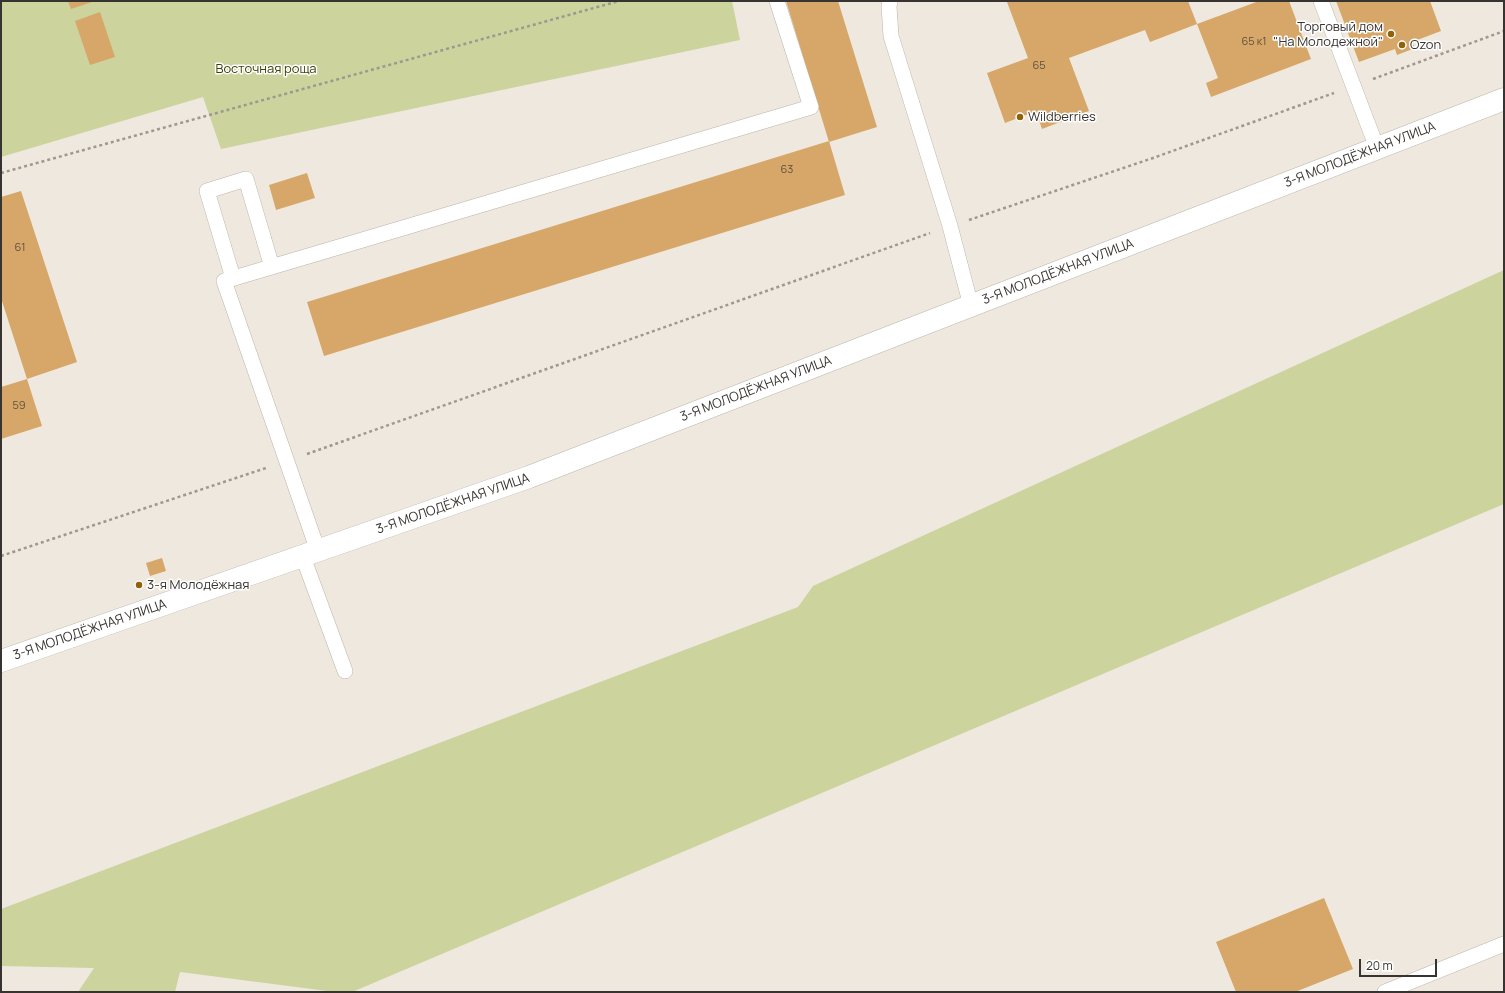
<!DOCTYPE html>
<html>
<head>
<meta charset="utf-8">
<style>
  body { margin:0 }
  #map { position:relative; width:1505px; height:993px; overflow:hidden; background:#efe8de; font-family:Manrope,sans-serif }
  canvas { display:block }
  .frame { position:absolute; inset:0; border:2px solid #363330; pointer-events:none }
  .scale { position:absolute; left:1359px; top:959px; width:78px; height:18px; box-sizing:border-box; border:2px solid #363330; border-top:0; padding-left:5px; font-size:12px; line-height:14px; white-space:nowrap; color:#363330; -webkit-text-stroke:3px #fff; paint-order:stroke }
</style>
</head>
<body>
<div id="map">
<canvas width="1505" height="993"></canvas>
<div class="frame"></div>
<div class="scale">20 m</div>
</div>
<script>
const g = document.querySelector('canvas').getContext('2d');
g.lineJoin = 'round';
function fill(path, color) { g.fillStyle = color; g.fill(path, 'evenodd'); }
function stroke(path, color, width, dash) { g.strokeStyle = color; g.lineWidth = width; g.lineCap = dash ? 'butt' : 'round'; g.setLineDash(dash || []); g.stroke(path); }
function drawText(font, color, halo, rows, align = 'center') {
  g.font = font + ' Manrope,sans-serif'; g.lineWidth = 3; g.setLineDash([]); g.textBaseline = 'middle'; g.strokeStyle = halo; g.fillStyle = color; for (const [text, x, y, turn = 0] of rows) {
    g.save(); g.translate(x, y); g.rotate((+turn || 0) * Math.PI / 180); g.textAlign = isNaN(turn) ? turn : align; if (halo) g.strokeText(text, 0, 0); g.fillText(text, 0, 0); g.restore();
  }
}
const green = new Path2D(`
  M 1,1 L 732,1 L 740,40 L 221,149 L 203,97 L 1,157 Z
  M 1504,270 L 1504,504 L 352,992 L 335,992 L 180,972 L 175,992 L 78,992 L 94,968 L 1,966 L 1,909 L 798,607 L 813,586 Z`);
const building = new Path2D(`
  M 68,1 L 95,1 L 71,9 Z
  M 786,1 L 838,1 L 877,127 L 829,142 Z
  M 1009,1 L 1188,1 L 1197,24 L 1150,42 L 1145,30 L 1069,58 L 1089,111 L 1042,129 L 1036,111 L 1005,123 L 987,73 L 1028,58 L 1007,2 Z
  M 1259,1 L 1289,1 L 1311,59 L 1211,97 L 1206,83 L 1218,78 L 1197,24 Z
  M 1336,1 L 1430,1 L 1441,31 L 1412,42 L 1415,48 L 1397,55 L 1395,49 L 1359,62 Z
  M 100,12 L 115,57 L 90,65 L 75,21 Z
  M 829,141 L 845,195 L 324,356 L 307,302 Z
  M 307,173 L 315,198 L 276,210 L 269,185 Z
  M 21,191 L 77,362 L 27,379 L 1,298 L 1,197 Z
  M 27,379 L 42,426 L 1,439 L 1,387 Z
  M 162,558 L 166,571 L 150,576 L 146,563 Z
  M 1324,898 L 1353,969 L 1295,992 L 1236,992 L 1216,942 Z`);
const path = new Path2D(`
  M 1373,79 L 1504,31
  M 1,173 L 619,1
  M 969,220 L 1153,158 L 1334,93
  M 307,454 L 930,233
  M 1,556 L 266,468`);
const service = new Path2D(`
  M 890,1 L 889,6 L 891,36 L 950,226 L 971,306
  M 1321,1 L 1377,148
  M 233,278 L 207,191 L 246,179 L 272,267
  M 318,551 L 224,281 L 811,107 L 777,1
  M 303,557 L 345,671
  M 1385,992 L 1504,944`);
const secondary = new Path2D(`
  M 1,661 L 529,477 L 1504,99`);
const markers = [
  [1391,34,4,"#90620b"],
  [1402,45,4,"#90620b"],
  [1020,117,4,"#90620b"],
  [139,585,4,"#90620b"]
];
const numberNames = [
  ["65 к1",1254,42],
  ["65",1039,66],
  ["63",787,170],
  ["61",20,248],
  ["59",19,406]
];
const poiNames = [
  ["Торговый дом",1383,27,"right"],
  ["\"На Молодежной\"",1383,42,"right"],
  ["Ozon",1410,45],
  ["Wildberries",1028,117],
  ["3-я Молодёжная",147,585]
];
const parkNames = [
  ["Восточная роща",266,69]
];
const streetNames = [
  ["3-Я МОЛОДЁЖНАЯ УЛИЦА",1360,155,-21],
  ["3-Я МОЛОДЁЖНАЯ УЛИЦА",1058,272,-21],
  ["3-Я МОЛОДЁЖНАЯ УЛИЦА",756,389,-21],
  ["3-Я МОЛОДЁЖНАЯ УЛИЦА",453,504,-19],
  ["3-Я МОЛОДЁЖНАЯ УЛИЦА",90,630,-19]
];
fill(green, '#ccd39d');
fill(building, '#d6a768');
stroke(service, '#bcb5ac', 16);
stroke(secondary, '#bcb5ac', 23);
stroke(path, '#9d9891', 2.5, [3, 3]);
stroke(service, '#fff', 15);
stroke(secondary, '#fff', 22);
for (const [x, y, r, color] of markers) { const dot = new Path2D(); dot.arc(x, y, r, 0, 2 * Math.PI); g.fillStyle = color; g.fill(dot); stroke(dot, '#fff', 1.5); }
drawText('11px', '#5e503e', null, numberNames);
drawText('13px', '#363330', '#fff', poiNames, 'left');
drawText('13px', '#3c4106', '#fff', parkNames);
drawText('13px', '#363330', '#fff', streetNames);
</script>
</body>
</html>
